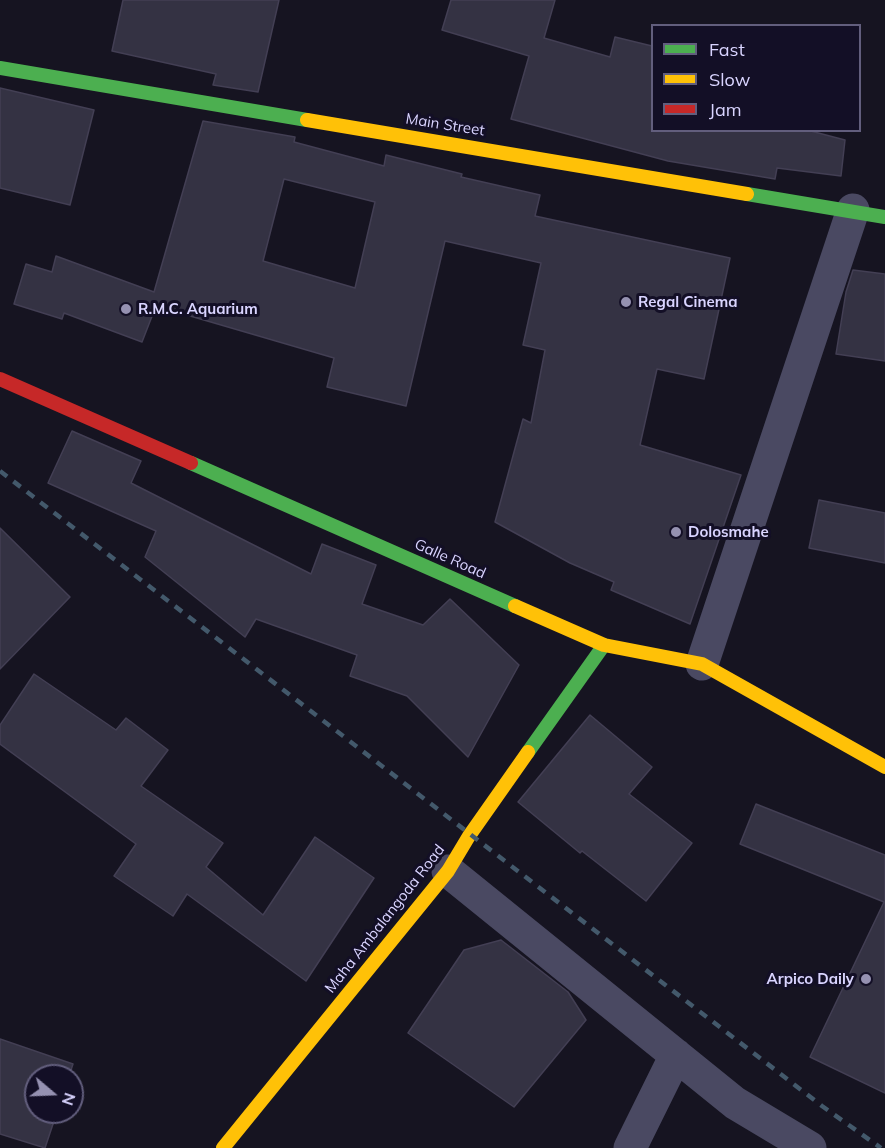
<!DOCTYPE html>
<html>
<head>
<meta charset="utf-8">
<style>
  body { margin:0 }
  #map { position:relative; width:885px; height:1148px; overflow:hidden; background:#161421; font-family:Mulish,sans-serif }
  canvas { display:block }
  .legend { position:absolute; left:651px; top:24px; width:210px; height:108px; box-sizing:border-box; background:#130f26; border:2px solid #625e7d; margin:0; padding:8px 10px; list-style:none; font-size:18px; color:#d9d4ff }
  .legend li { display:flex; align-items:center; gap:12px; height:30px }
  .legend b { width:30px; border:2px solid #625e7d }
  .north { position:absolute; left:24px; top:1064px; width:60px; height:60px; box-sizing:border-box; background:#130f26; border:2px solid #625e7d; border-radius:50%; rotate:109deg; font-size:16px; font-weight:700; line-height:24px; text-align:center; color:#d9d4ff }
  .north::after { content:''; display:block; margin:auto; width:21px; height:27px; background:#9591b1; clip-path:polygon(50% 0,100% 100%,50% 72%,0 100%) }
</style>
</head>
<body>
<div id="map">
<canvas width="885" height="1148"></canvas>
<ul class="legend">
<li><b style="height:8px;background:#4caf50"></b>Fast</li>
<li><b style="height:8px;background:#ffc107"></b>Slow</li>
<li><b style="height:8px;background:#c62828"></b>Jam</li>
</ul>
<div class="north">N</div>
</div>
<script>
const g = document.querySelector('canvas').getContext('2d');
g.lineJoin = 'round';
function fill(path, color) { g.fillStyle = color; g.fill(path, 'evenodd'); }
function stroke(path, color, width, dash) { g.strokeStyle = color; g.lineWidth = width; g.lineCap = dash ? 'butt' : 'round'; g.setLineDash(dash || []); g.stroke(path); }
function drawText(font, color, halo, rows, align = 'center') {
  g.font = font + ' Mulish,sans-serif'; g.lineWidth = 6; g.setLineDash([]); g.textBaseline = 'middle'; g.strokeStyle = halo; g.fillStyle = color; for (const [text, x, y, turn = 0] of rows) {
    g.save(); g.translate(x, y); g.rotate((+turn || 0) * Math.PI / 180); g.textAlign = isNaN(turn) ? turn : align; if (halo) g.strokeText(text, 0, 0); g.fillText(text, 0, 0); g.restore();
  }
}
const building = new Path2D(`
  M 123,0 L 279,0 L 258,92 L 213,85 L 216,74 L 112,51 Z
  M 451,0 L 555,0 L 544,38 L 610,57 L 615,37 L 652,46 L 652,130 L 807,130 L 845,140 L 841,176 L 777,168 L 775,179 L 668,161 L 511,119 L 529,56 L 442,30 Z
  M 0,88 L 94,110 L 70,205 L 0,188 Z
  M 203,121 L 295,137 L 294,142 L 384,166 L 386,155 L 462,174 L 461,177 L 540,195 L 535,216 L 730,258 L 704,379 L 657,369 L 640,445 L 741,475 L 690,624 L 611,590 L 614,582 L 570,563 L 495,522 L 523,419 L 531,423 L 545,350 L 523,345 L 541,263 L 445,241 L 406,406 L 327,387 L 334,358 L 156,306 L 142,342 L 64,313 L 62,319 L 14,304 L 26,264 L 52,272 L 56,256 L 154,292 ZM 284,179 L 375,202 L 355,288 L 263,261 Z
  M 853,270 L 885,274 L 885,361 L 836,354 L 846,292 Z
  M 72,431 L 141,461 L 131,483 L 311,574 L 322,544 L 376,565 L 362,604 L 423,625 L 450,599 L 519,665 L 468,757 L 407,696 L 350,676 L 357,655 L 256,619 L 245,637 L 145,557 L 156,531 L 48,483 Z
  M 819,500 L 885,513 L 885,563 L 809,548 Z
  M 0,528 L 70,597 L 0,669 Z
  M 34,674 L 116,730 L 126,718 L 168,750 L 141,786 L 223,843 L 206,867 L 263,915 L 315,837 L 374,878 L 306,981 L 187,894 L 173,916 L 114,876 L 136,844 L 0,744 L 0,725 Z
  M 590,715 L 652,767 L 629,794 L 692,843 L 646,901 L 582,851 L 580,853 L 518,802 Z
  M 756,804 L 885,855 L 885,1093 L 810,1057 L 884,902 L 740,844 Z
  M 501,940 L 568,992 L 586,1020 L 514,1107 L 408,1033 L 464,950 Z
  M 0,1039 L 73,1064 L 69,1076 L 36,1076 L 36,1112 L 57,1112 L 45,1148 L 0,1134 Z`);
const street = new Path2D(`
  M 702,664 L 853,210
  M 448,871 L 735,1103 L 810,1148
  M 630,1148 L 676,1055`);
const fast = new Path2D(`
  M 0,68 L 307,120
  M 747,194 L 885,217
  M 191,463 L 515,606
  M 528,752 L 604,645`);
const slow = new Path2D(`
  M 307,120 L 747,194
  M 515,606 L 604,645 L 702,664 L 885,767
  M 223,1148 L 448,871 L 469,836 L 528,752`);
const jam = new Path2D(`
  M 0,379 L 191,463`);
const rail = new Path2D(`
  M 0,471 L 822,1106 L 881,1148`);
const markers = [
  [626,302,6,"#9591b1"],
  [126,309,6,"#9591b1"],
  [676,532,6,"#9591b1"],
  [866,979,6,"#9591b1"]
];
const streetNames = [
  ["Main Street",445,125,9],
  ["Galle Road",450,559,24],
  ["Maha Ambalangoda Road",385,919,-52]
];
const poiNames = [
  ["Regal Cinema",638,302],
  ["R.M.C. Aquarium",138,309],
  ["Dolosmahe",688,532],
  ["Arpico Daily",854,979,"right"]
];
fill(building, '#343243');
stroke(building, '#433f54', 1.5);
stroke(street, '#4a4962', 33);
stroke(fast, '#4caf50', 14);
stroke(slow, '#ffc107', 14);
stroke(jam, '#c62828', 14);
stroke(rail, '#43596b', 4.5, [9, 8]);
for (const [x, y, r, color] of markers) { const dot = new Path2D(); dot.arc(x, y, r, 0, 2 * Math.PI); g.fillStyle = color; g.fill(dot); stroke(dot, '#130f26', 2); }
drawText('15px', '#d9d4ff', '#130f26', streetNames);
drawText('bold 15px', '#d9d4ff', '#130f26', poiNames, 'left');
</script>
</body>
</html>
